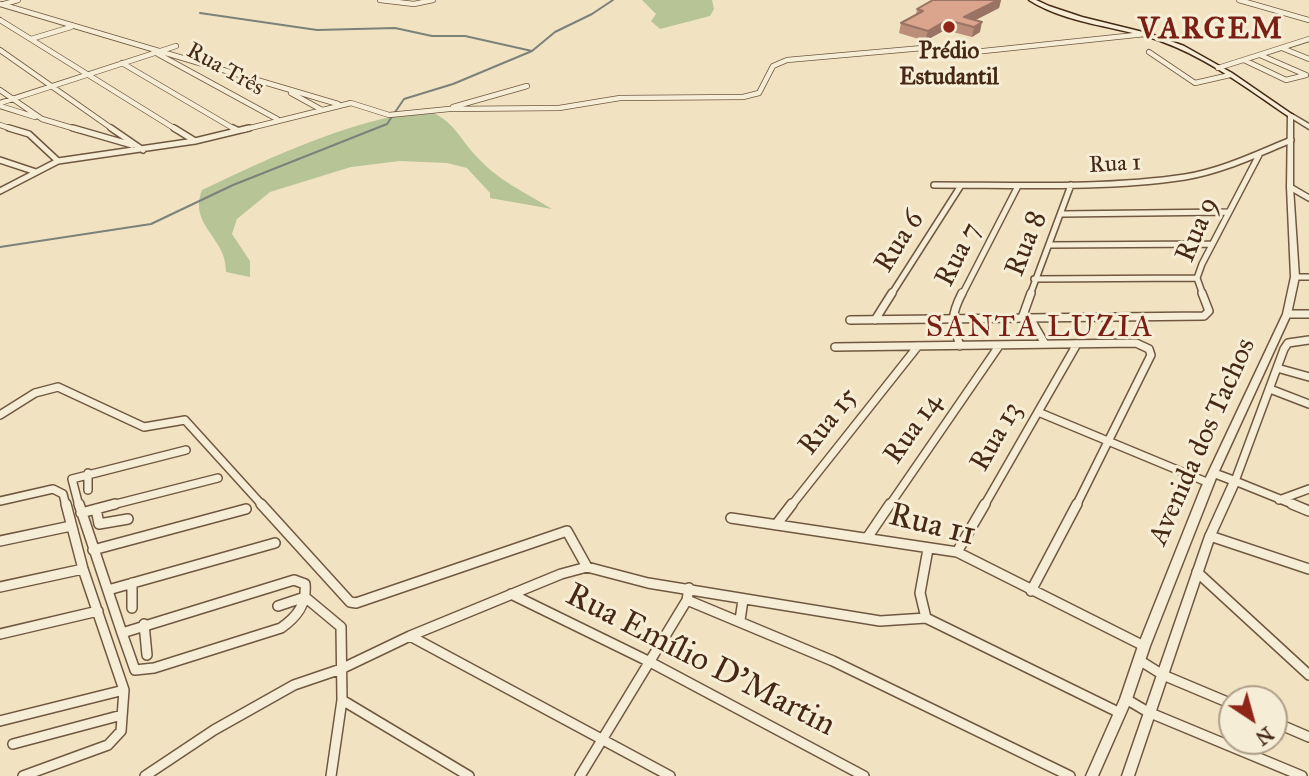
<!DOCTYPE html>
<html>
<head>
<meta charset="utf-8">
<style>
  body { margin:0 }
  #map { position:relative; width:1309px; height:776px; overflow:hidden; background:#f1e3c2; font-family:"IM FELL Great Primer",serif }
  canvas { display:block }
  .north { position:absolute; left:1218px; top:685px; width:70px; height:70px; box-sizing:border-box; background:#f6edd7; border:2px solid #af9f89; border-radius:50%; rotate:144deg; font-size:19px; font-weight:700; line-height:28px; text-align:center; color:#452915 }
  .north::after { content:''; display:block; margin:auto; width:24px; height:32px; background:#8f2418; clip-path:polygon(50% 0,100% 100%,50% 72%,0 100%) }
</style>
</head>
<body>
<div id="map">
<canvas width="1309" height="776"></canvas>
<div class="north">N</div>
</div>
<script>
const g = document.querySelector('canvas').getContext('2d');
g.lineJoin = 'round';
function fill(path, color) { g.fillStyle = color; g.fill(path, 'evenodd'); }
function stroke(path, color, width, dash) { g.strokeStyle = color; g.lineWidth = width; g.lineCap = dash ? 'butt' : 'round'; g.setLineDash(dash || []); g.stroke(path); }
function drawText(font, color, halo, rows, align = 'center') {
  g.font = font + ' "IM FELL Great Primer",serif'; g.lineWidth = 6; g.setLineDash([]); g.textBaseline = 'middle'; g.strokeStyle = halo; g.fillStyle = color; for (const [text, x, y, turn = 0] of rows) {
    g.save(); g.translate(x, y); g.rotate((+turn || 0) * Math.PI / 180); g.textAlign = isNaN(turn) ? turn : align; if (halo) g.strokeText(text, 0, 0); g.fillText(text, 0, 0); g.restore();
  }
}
const green = new Path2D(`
  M 642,0 L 712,0 L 714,9 L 710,16 L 660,29 L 651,21 L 656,14 Z
  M 426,110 C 454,120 458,137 477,157 C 500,182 525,192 552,209 L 490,198 L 490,193 L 467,168 L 447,163 L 400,161 L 351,167 L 270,192 L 237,219 L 232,234 L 250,261 L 250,277 L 226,272 C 227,237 188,226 202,190 C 276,155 343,123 426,110 Z`);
const stream = new Path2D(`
  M 200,13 L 317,30 L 395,28 L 432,36 L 465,36 L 532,51
  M 0,247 L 151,224 L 233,185 L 387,124 L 404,99 L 453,84 L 532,51 L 555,32 L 592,14 L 613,0`);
const minorFar3 = new Path2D(`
  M 380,0 L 414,4 L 433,0
  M 1239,0 L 1309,20
  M 0,4 L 338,104
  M 4,4 L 18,0
  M 0,20 L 177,130
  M 31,39 L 71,27
  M 1282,48 L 1309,59
  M 0,50 L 114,130
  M 1149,52 L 1195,83 L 1230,75
  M 158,54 L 277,119
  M 1244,60 L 1286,80 L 1306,75 L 1260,55
  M 122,63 L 236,130
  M 1218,68 L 1309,39
  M 0,90 L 42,119 L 79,130
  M 291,93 L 322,110
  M 0,103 L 176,46
  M 0,106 L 35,117
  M 453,107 L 527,86
  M 0,125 L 15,130
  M 242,130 L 351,103 L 389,115 L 449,109 L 559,108 L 620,98 L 743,97 L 759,93 L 773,66 L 787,60 L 934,47 L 974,52 L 1145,34`);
const minorFar2 = new Path2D(`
  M 9,128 L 29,134 L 58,161
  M 73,128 L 132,145
  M 111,128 L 143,150
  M 174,128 L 195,141
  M 233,128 L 237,130
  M 0,160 L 36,172
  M 934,185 C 1016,185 1105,189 1185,177 C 1222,171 1257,154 1291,140
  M 1290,187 L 1309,198
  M 0,191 L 58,161 L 195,141 L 249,128
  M 1062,214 L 1227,212
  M 1049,245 L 1211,244
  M 1295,277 L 1309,277
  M 1034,279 L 1197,278
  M 891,295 L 960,187
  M 962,295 L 1018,186
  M 1030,295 L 1071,185
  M 1203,295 L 1197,278 L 1202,264 L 1259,155`);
const minorFar1 = new Path2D(`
  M 1287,314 L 1309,314
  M 1022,318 L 1031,293
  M 1030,318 L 1045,344
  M 850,320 L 1204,316 L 1209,311 L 1202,293
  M 875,320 L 892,293
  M 960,346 C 952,321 950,317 962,293
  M 835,347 L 1136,343 L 1149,349 L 1151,355 L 1076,506
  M 1277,368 L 1309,377
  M 1270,389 L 1309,404
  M 1038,412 L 1209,483
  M 0,415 L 35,393 L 58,387 L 144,427 L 185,420 L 263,506
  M 88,473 L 88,490
  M 1279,500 L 1309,489
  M 0,501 L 53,489 L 63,494 L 66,506
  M 79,506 L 72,479 L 186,450
  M 108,506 L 218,478
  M 791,506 L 918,346
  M 889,506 L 999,346
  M 984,506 L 1077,344
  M 1297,506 L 1235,481 L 1284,349 L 1288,343 L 1309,340`);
const minor = new Path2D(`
  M 79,504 L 122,633
  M 261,504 L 350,602 L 356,603 L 567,531 L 587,567
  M 1292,504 L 1309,511
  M 96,509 L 99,524 L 128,519
  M 81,513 L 115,504
  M 731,518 L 957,552 L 1144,646
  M 776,525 L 792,504
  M 1210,536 L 1309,569
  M 867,538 L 890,504
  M 0,541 L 71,526
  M 93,550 L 246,509
  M 957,552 L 985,504
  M 1197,572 L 1309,675
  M 294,580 L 305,584 C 307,604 297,617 281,628 L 154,668 L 135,670 L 122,633 Z
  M 132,583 L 132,608
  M 0,587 L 83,569
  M 108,590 L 275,543
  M 1031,591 L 1077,504
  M 511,594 L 650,662 L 864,776
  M 687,600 L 833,661 L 1070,776
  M 278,606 L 305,597 L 341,627 L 342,700 L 331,776
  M 926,618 L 920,593 L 928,549
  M 740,620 L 743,600
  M 144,624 L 147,655
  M 0,634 L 98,611
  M 410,636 L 670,776
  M 1139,660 L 1163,675 L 1232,704
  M 1126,699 L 1148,712 L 1302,776
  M 342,700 L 469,776
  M 0,721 L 124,690
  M 1274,722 L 1309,737
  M 13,744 L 122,715
  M 23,776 L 108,745 L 121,731 L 124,690 L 83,569 L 66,504
  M 145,776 L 214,730 L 294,685 L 341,669 L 410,636 L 561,574 L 587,567 L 648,583 L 880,621 L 926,618 L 1120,713
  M 580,776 L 687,600 L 689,588`);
const tertiary = new Path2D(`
  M 1288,114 L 1292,114 L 1309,124 L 1309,129 L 1293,119 L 1293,187 L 1299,277 L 1291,314 L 1219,471 L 1238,478 L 1240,481 L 1215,536 L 1134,776 L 1122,776 L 1205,536 L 1229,483 L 1216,478 L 1150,646 L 1132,699 L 1098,776 L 1086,776 L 1120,699 L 1138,646 L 1201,488 L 1283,314 L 1291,277 L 1287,187 Z`);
const secondary = new Path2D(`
  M 1029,0 L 1036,0 L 1049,6 L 1082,17 L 1151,34 L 1184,46 L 1232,73 L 1293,115 L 1288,116 C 1248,89 1209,59 1163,42 C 1120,26 1068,25 1029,0 Z`);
const wall = new Path2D(`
  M 933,0 L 1001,0 L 999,8 L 975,20 L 980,32 L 972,37 L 945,30 L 925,41 L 899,33 L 901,23 L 916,15 L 917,9 Z`);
const shadedWall = new Path2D(`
  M 998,0 L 1001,0 L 999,8 L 966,25 L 964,17 Z
  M 947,20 L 945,30 L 925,41 L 928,31 Z
  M 982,22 L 980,32 L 972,37 L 974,27 Z`);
const building = new Path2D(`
  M 933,0 L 998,0 L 964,17 L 982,22 L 974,27 L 947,20 L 928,31 L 901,23 L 923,11 L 917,9 Z`);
const markers = [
  [949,27,7,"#8f2418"]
];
const farPoinames = [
  ["Prédio",949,52],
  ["Estudantil",949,78]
];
const farStreetnames = [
  ["Rua Três",225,70,29],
  ["Rua 1",1115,165,-3]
];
const streetNames = [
  ["Rua 9",1198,230,-67],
  ["Rua 6",900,242,-58],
  ["Rua 8",1027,244,-68],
  ["Rua 7",959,255,-63],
  ["Rua 15",829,422,-52],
  ["Rua 14",914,429,-55],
  ["Rua 13",997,437,-60],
  ["Avenida dos Tachos",1203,442,-66]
];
const farDistrictnames = [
  ["VARGEM",1211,31]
];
const neighbourhoodNames = [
  ["SANTA LUZIA",1040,329]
];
const nearStreetnames = [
  ["Rua 11",932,526,14],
  ["Rua Emílio D'Martin",700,661,27]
];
fill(green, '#b6c496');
stroke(stream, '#7c817a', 2);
stroke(minorFar3, '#705840', 6);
stroke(minorFar2, '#705840', 8);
stroke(minorFar1, '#705840', 10);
stroke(minor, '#705840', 12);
stroke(tertiary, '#705840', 3);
stroke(secondary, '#452915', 3);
stroke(minorFar3, '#f6edd7', 4.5);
stroke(minorFar2, '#f6edd7', 5);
stroke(minorFar1, '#f6edd7', 7);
stroke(minor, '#f6edd7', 9);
fill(tertiary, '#f6edd7');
fill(secondary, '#f6edd7');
fill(wall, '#bc8d79');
fill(shadedWall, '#997363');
fill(building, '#dba48d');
stroke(building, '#997363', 2);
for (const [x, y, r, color] of markers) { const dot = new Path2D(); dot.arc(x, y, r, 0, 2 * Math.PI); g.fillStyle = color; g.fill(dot); stroke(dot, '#f6edd7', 2.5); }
drawText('bold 23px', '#452915', '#f6edd7', farPoinames);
drawText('23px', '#452915', '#f6edd7', farStreetnames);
drawText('28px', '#452915', '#f6edd7', streetNames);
g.letterSpacing = '2px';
drawText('bold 30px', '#7a1f14', '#f6edd7', farDistrictnames);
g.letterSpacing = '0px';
g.letterSpacing = '2px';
drawText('30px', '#7a1f14', '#f6edd7', neighbourhoodNames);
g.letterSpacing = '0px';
drawText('33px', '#452915', '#f6edd7', nearStreetnames);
</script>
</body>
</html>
